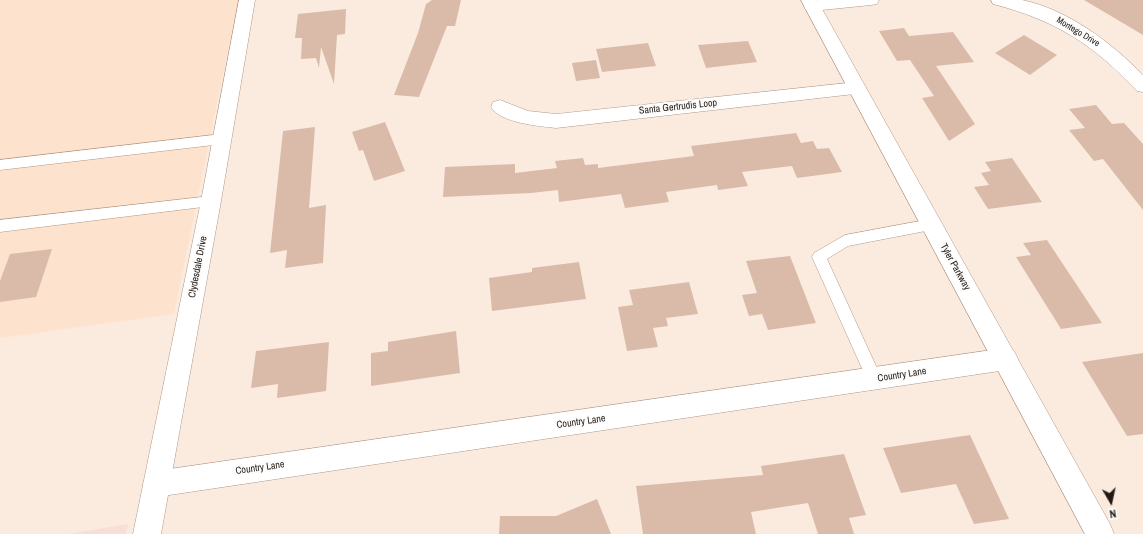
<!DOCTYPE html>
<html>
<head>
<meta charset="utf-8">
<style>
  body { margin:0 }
  #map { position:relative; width:1143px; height:534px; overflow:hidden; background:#fbebdf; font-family:"Archivo Narrow",sans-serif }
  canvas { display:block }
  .north { position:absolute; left:1091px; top:482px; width:40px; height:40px; -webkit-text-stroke:3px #fcfcfc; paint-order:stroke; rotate:171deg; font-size:11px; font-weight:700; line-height:16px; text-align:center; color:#241a13 }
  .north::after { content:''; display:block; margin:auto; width:14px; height:18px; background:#241a13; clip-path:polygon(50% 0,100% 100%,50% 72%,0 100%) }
</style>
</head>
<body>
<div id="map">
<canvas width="1143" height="534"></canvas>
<div class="north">N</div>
</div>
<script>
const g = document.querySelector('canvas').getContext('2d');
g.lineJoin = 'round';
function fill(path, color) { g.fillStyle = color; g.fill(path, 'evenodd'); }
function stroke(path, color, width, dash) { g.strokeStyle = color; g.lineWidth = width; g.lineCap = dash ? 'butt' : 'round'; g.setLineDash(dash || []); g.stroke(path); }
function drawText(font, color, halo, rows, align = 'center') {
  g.font = font + ' "Archivo Narrow",sans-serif'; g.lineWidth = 4; g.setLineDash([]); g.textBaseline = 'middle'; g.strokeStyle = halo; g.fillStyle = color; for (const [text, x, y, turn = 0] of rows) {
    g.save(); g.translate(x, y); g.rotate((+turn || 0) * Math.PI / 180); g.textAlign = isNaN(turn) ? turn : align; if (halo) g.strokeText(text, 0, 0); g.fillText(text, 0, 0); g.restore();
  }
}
const built = new Path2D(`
  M 0,0 L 238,0 L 174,314 L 0,338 Z`);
const industrial = new Path2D(`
  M 128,524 L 126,534 L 69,534 Z`);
const building = new Path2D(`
  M 432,0 L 461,0 L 455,26 L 447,26 L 419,97 L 394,95 L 418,33 L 426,4 Z
  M 1084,0 L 1143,0 L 1143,35 Z
  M 346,9 L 345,34 L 337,35 L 334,84 L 321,47 L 319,68 L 316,58 L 301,59 L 302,38 L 295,38 L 298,14 Z
  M 904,28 L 909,36 L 953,32 L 974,62 L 936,66 L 975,124 L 949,141 L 922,98 L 934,96 L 910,60 L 897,61 L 879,31 Z
  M 1024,35 L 1057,55 L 1030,75 L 995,53 Z
  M 748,41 L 757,62 L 706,68 L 698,45 Z
  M 648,43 L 656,66 L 602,72 L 596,49 Z
  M 596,60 L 600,78 L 576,81 L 572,63 Z
  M 1096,105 L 1112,124 L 1124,123 L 1143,144 L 1143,210 L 1103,159 L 1094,161 L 1069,130 L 1085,128 L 1069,109 Z
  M 385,122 L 405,171 L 374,181 L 363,150 L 359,151 L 352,132 Z
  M 315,127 L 309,208 L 326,205 L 323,263 L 285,268 L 287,250 L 270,253 L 283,131 Z
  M 796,133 L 801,143 L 813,141 L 817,149 L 829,148 L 842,172 L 797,178 L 792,166 L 742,172 L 748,186 L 718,190 L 717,185 L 666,192 L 669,202 L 625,208 L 621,194 L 559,202 L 558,190 L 531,193 L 443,197 L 445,167 L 515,164 L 515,173 L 557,168 L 555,161 L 583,158 L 585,165 L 598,164 L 598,168 L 694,156 L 691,146 Z
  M 1012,158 L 1042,202 L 988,209 L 974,187 L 989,185 L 981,173 L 991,171 L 985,162 Z
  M 1047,240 L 1102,323 L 1061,329 L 1016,257 L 1031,255 L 1023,243 Z
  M 52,249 L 36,297 L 0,302 L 0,281 L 10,254 Z
  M 790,256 L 816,323 L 768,330 L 762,314 L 749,316 L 742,295 L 757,293 L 746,261 Z
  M 579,262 L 586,299 L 492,311 L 489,278 L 532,272 L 532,268 Z
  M 689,282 L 698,314 L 666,318 L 668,326 L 653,328 L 658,347 L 627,351 L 618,307 L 633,305 L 629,290 Z
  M 456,331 L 460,373 L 371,386 L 371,353 L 388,351 L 388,342 Z
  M 329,342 L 326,391 L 277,398 L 278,384 L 251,388 L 256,351 Z
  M 1143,353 L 1143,434 L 1127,436 L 1082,362 Z
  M 970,435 L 1009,519 L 974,524 L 956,484 L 901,493 L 883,448 Z
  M 844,454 L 866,515 L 849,518 L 854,534 L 818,534 L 808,503 L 751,512 L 756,534 L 643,534 L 636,486 L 763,475 L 761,466 Z
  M 597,499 L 611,534 L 499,534 L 500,516 L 556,516 Z`);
const service = new Path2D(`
  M 222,134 L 226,136 L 228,139 L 226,142 L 222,144 L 0,170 L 0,160 Z
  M 211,196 L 216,197 L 218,201 L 216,205 L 211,206 L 0,232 L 0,220 Z
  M 931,219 L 936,221 L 938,225 L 936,229 L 848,246 L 827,259 L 882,379 L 879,384 L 874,386 L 869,384 L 812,257 L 814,253 L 845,235 Z`);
const minor = new Path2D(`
  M 819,0 L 879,0 L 877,4 L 871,5 L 812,11 L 806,10 L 804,6 L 806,2 Z
  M 991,0 C 1001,0 1012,0 1022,0 C 1067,9 1112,43 1143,75 L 1143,92 L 1137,91 C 1093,44 1055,20 993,4 Z
  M 857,82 L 863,83 L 866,88 L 863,93 L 556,128 C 539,126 500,123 491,107 L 493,102 L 500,100 L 528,111 L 556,114 Z
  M 1006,348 L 1014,351 L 1018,359 L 1014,367 L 1006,370 L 156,497 L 147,493 L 143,484 L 147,475 L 156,471 Z`);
const tertiary = new Path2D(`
  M 239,0 L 255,0 L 221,201 L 161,534 L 133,534 L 201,201 Z
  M 801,0 L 817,0 L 1110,524 L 1114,534 L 1085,534 Z`);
const farStreetnames = [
  ["Montego Drive",1078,32,31]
];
const streetNames = [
  ["Santa Gertrudis Loop",678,107,-6],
  ["Clydesdale Drive",198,267,-79],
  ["Tyler Parkway",955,267,61],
  ["Country Lane",902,375,-9],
  ["Country Lane",581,422,-8],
  ["Country Lane",260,468,-8]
];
fill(built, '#fde2ce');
fill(industrial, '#f8ded8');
fill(building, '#dabba9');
stroke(service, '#b09785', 1);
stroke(minor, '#b09785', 1);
stroke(tertiary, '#b09785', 1);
fill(service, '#fff');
fill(minor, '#fff');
fill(tertiary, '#fff');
drawText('9px', '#241a13', '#fcfcfc', farStreetnames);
drawText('10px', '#241a13', '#fcfcfc', streetNames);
</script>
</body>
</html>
